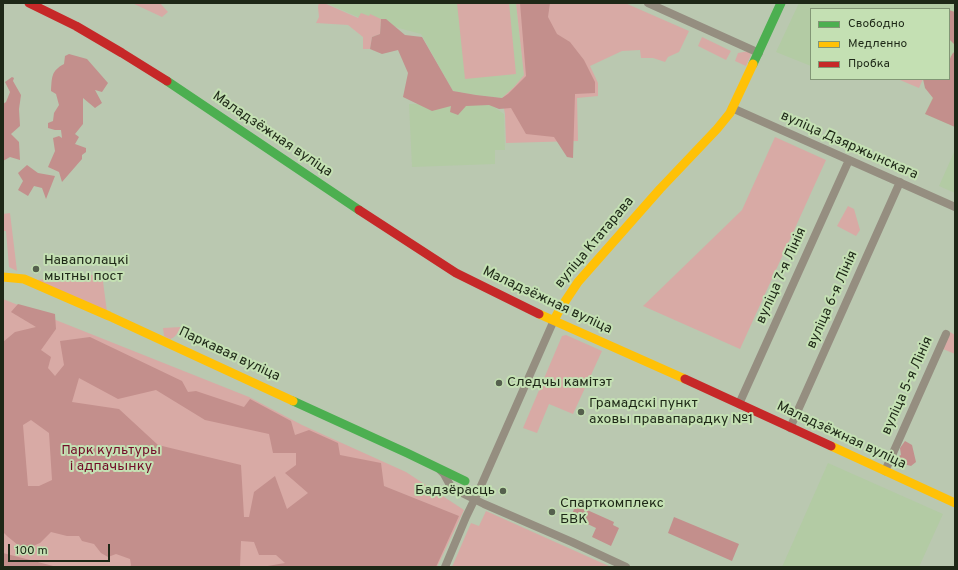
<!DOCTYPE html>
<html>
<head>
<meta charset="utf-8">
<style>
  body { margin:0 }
  #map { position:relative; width:958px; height:570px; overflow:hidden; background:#bac8b0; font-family:Overpass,sans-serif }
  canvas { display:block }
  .frame { position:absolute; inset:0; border:4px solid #1e2817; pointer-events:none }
  .legend { position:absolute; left:810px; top:8px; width:140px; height:72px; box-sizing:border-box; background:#c4e0b3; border:1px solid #829675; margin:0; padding:5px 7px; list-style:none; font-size:12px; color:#1e2817 }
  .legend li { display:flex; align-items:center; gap:8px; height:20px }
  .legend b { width:20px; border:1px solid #829675 }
  .scale { position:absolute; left:8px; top:544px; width:102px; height:18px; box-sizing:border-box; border:2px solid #1e2817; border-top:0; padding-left:5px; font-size:12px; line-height:14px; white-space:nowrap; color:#1e2817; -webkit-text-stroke:3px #c4e0b3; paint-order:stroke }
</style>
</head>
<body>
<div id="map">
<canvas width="958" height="570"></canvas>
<div class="frame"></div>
<ul class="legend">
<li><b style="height:5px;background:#4caf50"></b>Свободно</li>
<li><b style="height:5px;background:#ffc107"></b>Медленно</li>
<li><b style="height:5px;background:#c62828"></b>Пробка</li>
</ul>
<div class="scale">100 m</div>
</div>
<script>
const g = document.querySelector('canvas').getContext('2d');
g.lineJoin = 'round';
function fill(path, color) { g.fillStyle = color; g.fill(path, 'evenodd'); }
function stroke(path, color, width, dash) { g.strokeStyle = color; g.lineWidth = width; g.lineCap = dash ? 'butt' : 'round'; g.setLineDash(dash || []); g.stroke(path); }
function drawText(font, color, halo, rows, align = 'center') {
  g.font = font + ' Overpass,sans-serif'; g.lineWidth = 4; g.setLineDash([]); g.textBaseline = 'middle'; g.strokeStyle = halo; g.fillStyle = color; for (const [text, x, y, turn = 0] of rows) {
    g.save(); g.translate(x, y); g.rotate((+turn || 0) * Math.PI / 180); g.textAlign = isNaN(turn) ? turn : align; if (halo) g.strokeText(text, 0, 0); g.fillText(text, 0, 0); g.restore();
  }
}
const built = new Path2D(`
  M 326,3 L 516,3 L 524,75 L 514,87 L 502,98 L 476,95 L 453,91 L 421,34 L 358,17 Z
  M 799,3 L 955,3 L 955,127 L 925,114 L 940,81 L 949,79 L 949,9 L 811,9 L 811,66 L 776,52 Z
  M 488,103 L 504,114 L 505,150 L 495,150 L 495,164 L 412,167 L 409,104 Z
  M 955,150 L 955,193 L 939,186 Z
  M 828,463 L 943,514 L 919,567 L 782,567 Z`);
const green = new Path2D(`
  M 132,3 L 160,3 L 168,12 L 162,17 Z
  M 319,3 L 324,3 L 358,18 L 361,13 L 369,16 L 370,14 L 381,19 L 380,34 L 372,37 L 370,49 L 363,49 L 363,37 L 348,25 L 316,23 L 319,17 L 318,7 Z
  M 457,3 L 509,3 L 516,74 L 465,79 Z
  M 516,3 L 625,3 L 689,31 L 679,52 L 668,57 L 665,62 L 653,58 L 641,58 L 640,50 L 622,51 L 590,66 L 598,83 L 598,96 L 577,98 L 578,141 L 506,143 L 505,114 L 502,98 L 514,87 L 524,75 Z
  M 702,37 L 731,51 L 726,60 L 698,46 Z
  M 749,51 L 751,55 L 746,66 L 735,61 L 738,53 Z
  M 901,79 L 923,79 L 919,88 L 900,80 Z
  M 775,137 L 826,160 L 740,349 L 643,306 L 742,210 Z
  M 848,206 L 854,209 L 860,230 L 856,236 L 837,226 Z
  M 10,213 L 17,271 L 9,267 L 6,231 L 3,231 L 3,214 Z
  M 102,274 L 107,312 L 36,280 Z
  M 3,299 L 249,397 L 302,425 L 406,472 L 464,510 L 437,567 L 3,567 Z
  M 181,327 C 178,331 176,338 170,339 L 164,336 L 163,328 Z
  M 950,332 L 955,335 L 955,354 L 943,349 Z
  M 566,335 L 602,351 L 573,414 L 549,404 L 537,433 L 523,428 L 562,336 Z
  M 486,511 L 611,567 L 452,567 L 471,523 L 479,526 Z`);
const forest = new Path2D(`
  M 520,3 L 550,3 L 548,17 L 557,34 L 570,42 L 584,60 L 595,82 L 595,93 L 575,94 L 573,158 L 567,157 L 554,137 L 526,134 L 511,108 L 499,109 L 489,105 L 466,106 L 458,115 L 450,112 L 451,106 L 432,111 L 403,97 L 408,73 L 398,50 L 382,54 L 370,49 L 372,37 L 380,34 L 381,19 L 386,19 L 405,35 L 422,37 L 453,91 L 476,95 L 502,98 L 508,94 L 526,76 Z
  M 949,10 L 955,12 L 955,45 L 949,39 Z
  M 955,51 L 955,127 L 925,114 L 933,98 L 925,88 L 923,79 L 949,79 C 949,69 947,58 955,51 Z
  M 69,54 L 87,59 L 108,83 L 102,92 L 95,90 L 102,103 L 95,108 L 83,98 L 83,124 L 75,134 L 79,137 L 75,144 L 86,148 L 86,152 L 82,155 L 82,159 L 62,182 L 59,172 L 48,167 L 55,151 L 53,138 L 59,136 L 62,138 L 61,130 L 55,130 L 48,128 L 48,123 L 53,121 L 54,113 L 59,105 L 56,94 L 51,91 C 52,77 51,71 64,64 L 65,56 Z
  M 12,77 L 14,78 L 13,81 L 21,95 L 19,109 L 20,126 L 11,134 L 19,142 L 20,160 L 10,157 L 3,161 L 3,104 L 6,102 L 10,92 L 5,82 Z
  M 27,165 L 38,173 L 55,176 L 46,199 L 42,188 L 34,186 L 28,196 L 18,190 L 23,181 L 18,173 Z
  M 18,304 L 55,314 L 56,329 L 41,350 L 51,357 L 48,368 L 55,376 L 64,365 L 60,341 L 90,337 L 182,381 L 188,392 L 196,391 L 244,407 L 250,399 L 291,421 L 295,435 L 309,430 L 338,443 L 340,455 L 381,463 L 384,486 L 459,516 L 436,567 L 262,567 L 285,563 L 276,555 L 259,555 L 254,542 L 241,541 L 240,567 L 130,567 L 131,565 L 130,559 L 116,554 L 108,557 L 101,553 L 94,544 L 82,541 L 79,536 L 67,536 L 51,532 L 40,543 L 24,550 L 7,536 L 3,532 L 3,342 L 15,332 L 36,327 L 11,312 ZM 79,378 L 118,399 L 156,390 L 205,420 L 269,434 L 273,453 L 296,453 L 296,465 L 285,473 L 308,493 L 287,509 L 275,476 L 254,492 L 249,517 L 244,517 L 241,465 L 158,445 L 119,409 L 72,402 ZM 31,420 L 49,433 L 52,480 L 39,486 L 28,486 L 23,425 Z
  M 905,441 L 912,445 L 916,462 L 911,466 L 896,462 L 897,457 L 901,455 L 900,448 Z
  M 576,505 L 614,522 L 613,525 L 619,528 L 611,546 L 592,537 L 596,528 L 571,516 Z
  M 674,517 L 739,544 L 732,561 L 668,533 Z
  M 3,553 L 57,567 L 3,567 Z`);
const street = new Path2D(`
  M 648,3 L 759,53
  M 732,108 L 955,207
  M 739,404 L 849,160
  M 790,428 L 900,182
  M 440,470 L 444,474 L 450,485 L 454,489 L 484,504 L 572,542 L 626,567
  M 885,471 L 946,334
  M 445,567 L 466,517 L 480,488 L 554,320`);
const fast = new Path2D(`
  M 753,64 L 781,3
  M 167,81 L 359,210
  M 293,401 L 407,453 L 465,481`);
const slow = new Path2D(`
  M 3,277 L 24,279 L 109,316 L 293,401
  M 539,314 L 685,379
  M 554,320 L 560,309 L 578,282 L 660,189 L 717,129 L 730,113 L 753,64
  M 831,446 L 955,503`);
const jam = new Path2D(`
  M 29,3 L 76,26 L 122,53 L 167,81
  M 359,210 L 456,273 L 539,314
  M 685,379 L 831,446`);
const markers = [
  [36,269,4,"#55604d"],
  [499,383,4,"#55604d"],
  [581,412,4,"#55604d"],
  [503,491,4,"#55604d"],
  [552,512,4,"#55604d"]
];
const streetNames = [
  ["Маладзёжная вуліца",272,135,34],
  ["вуліца Дзяржынскага",849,146,24],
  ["вуліца Ктатарава",595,243,-50],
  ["вуліца 7-я Лінія",782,276,-66],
  ["вуліца 6-я Лінія",833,300,-66],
  ["Маладзёжная вуліца",547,301,25],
  ["Паркавая вуліца",229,355,25],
  ["вуліца 5-я Лінія",908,386,-66],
  ["Маладзёжная вуліца",841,436,25]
];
const poiNames = [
  ["Наваполацкі",44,261],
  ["мытны пост",44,277],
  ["Следчы камітэт",507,383],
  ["Грамадскі пункт",589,404],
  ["аховы правапарадку №1",589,420],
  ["Бадзёрасць",495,491,"right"],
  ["Спарткомплекс",560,504],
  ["БВК",560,520]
];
const parkNames = [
  ["Парк культуры",111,451],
  ["і адпачынку",111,467]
];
fill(built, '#b3cba4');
fill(green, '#d8aaa5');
fill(forest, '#c38f8c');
stroke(street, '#958e80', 8);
stroke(fast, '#4caf50', 9);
stroke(slow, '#ffc107', 9);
stroke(jam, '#c62828', 9);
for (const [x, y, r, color] of markers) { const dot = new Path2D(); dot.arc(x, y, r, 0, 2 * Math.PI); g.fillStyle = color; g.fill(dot); stroke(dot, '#c4e0b3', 1.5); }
drawText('14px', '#1e2817', '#c4e0b3', streetNames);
drawText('14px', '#1e2817', '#c4e0b3', poiNames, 'left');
drawText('14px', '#720d28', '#c4e0b3', parkNames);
</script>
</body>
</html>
